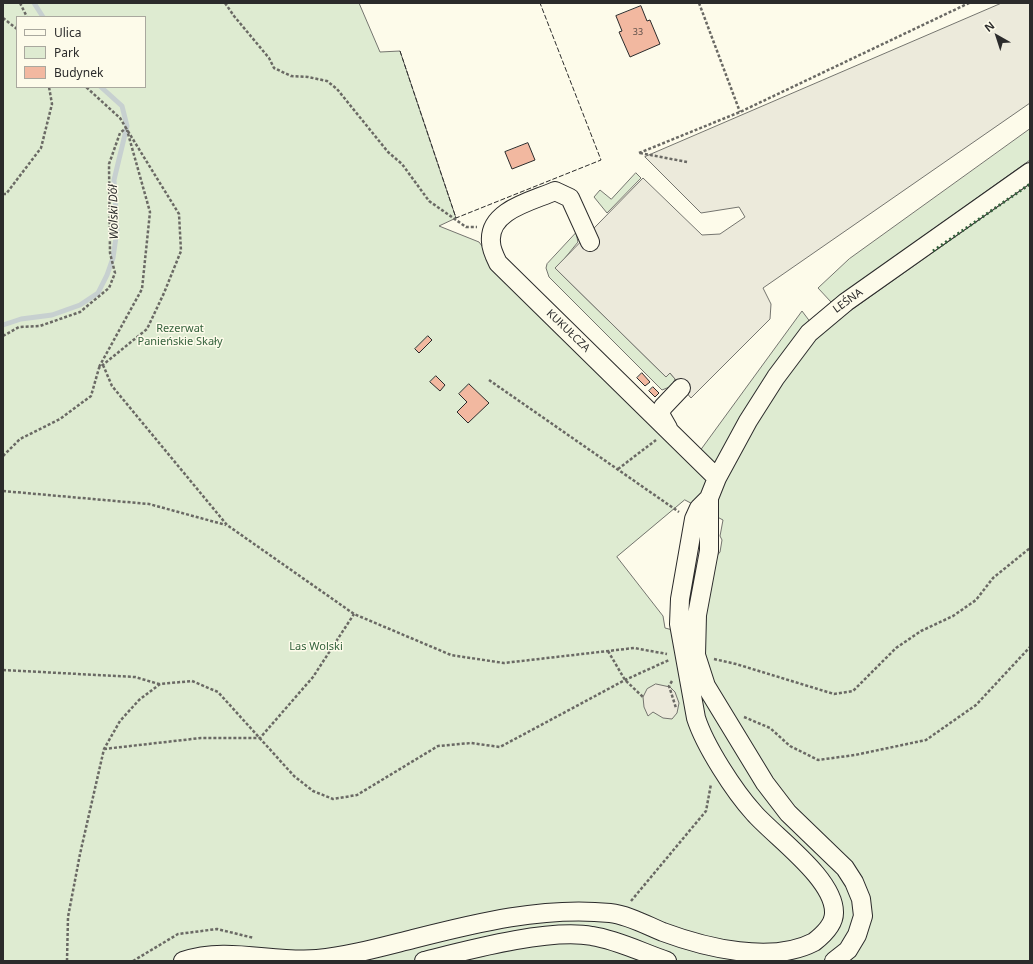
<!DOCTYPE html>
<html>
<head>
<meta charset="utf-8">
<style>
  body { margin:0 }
  #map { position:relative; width:1033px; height:964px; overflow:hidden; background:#fdfbea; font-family:"Noto Sans",sans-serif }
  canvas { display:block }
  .frame { position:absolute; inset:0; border:4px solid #2b2b2b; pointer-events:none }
  .legend { position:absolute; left:16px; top:16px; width:130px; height:72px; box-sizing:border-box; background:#fdfbea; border:1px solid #a9a89e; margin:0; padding:5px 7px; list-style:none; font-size:12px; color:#2b2b2b }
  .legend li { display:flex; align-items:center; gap:8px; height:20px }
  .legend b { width:20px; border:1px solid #a9a89e }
  .north { position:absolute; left:977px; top:16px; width:40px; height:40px; -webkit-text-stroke:3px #fdfbea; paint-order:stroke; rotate:321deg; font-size:11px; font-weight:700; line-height:16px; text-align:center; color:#2b2b2b }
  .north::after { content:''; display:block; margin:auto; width:14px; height:18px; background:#2b2b2b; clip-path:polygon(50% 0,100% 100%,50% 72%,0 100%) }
</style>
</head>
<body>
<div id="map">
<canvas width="1033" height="964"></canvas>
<div class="frame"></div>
<ul class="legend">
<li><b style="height:5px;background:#fdfbea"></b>Ulica</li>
<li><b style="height:11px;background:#deebd1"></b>Park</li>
<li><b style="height:11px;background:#f2b8a0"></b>Budynek</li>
</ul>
<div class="north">N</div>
</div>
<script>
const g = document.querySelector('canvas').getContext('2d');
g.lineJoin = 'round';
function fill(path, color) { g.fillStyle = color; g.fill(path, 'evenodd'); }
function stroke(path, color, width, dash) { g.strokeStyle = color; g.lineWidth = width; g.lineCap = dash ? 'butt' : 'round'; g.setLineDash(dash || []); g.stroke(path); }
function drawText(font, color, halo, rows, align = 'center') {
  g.font = font + ' "Noto Sans",sans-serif'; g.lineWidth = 3; g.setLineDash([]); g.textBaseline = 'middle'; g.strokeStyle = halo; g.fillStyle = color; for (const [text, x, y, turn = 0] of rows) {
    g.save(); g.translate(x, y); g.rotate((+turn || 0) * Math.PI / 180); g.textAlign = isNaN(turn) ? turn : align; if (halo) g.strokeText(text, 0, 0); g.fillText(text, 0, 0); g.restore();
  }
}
const green = new Path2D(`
  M 3,3 L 359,3 L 380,52 L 400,51 L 456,218 L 439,226 L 479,242 L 491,258 L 694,459 L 802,311 L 820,335 L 840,318 L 1030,184 L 1030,961 L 3,961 ZM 17,17 L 145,17 L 145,87 L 17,87 ZM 685,500 L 723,520 L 720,536 L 722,540 L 720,552 L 715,558 L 700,637 L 665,628 L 663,616 L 617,557 Z
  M 1030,129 L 1030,160 L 831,302 L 818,288 L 849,259 Z
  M 636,173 L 641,178 L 607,213 L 594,197 L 600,190 L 611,199 Z
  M 576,233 L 578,242 L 556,269 L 666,377 L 670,373 L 675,379 L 672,386 L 662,390 L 549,277 L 546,268 L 547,264 Z`);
const parking = new Path2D(`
  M 1002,3 L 1030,3 L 1030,103 L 763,288 L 771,304 L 770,319 L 691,398 L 670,373 L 666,377 L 555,268 L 643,178 L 702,235 L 720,234 L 745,217 L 739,207 L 701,213 L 645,157 Z
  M 656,684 L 670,687 L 675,692 L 679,703 L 677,713 L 672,719 L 663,718 L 653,712 L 648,716 L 644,707 L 643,697 L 647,689 Z`);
const stream = new Path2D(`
  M 34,3 L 43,17
  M 3,325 L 21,319 L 52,315 L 80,305 L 98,293 L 107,275 L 113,258 L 117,230 L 114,180 L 127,126 L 122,106 L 101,87`);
const building = new Path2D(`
  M 641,6 L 647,21 L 650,20 L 660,44 L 630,57 L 619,32 L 622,31 L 616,16 Z
  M 528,143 L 535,160 L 512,169 L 505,152 Z
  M 428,336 L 432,340 L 419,353 L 415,349 Z
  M 642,373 L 650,382 L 645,386 L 637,378 Z
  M 436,376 L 445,385 L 440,391 L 430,382 Z
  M 469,384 L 489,403 L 468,423 L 457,412 L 467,402 L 459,394 Z
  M 653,387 L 659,393 L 655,397 L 649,391 Z`);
const path = new Path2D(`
  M 20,3 L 27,17
  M 225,3 L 234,16 L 269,58 L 274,68 L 291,76 L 308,77 L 327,81 L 337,89 L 388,152 L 402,164 L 429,201 L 466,227 L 477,227
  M 699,3 L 740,112
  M 3,18 L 17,29
  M 639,153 L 740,112 L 969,3
  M 640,153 L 687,162
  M 3,194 L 6,194 L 41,148 L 52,104 L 49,87
  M 3,336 L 19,327 L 40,326 L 80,312 L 109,288 L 115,273 L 110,253 L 109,164 L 120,133 L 126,128 L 120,118 L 86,87
  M 103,365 L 112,386 L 227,525 L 354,614 L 451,655 L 504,663 L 634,648 L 667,654
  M 99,367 L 142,289 L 150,212 L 127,130
  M 489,380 L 679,512
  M 3,456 L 20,439 L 60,419 L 91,396 L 99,368 L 147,329 L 164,293 L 181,251 L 179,214 L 126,128
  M 618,469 L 656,440
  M 3,491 L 149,504 L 226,525
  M 608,651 L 625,680 L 643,697
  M 714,659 L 736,664 L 834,694 L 853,691 L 896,648 L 921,631 L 953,616 L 976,600 L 993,578 L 1030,548
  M 3,670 L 135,677 L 159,684
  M 672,681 L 669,686 L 676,708
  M 744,717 L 770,728 L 790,746 L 818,760 L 855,755 L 926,740 L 976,705 L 1030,647
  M 104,749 L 201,738 L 260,738 L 313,677 L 354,614
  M 631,901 L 706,811 L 711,784
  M 67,961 L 68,917 L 80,854 L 104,749 L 120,721 L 139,700 L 160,684 L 192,681 L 218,692 L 294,776 L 313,791 L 333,799 L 357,795 L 438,746 L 471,743 L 500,747 L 625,680 L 669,660
  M 133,961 L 178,934 L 217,929 L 254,938`);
const minor = new Path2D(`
  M 590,242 L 570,198 L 555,191 C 533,201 488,210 491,242 C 491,249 495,257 498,263 L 717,478
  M 668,428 L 660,414 L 663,407 L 681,388
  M 183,961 C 227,946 272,963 317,959 C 349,956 381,947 413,939 C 476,923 544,906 610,913 C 628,915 646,925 663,932 C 706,948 772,964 814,942 C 823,935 834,925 834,913 C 835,879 775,837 754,813 C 734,791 705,746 696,718 L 679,624 L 680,599 L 694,519 L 699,508 L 709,498
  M 424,961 C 468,950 549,928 592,936 C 618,940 643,953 667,961
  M 834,961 L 848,950 L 857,935 L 863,916 L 861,899 L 854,882 L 845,868 L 788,813 L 765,783 L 706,686 L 696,655 L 697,615 L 709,551 L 709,498 L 717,478 L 748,421 L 776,377 L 809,333 L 846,302 L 1030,172`);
const hedge = new Path2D(`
  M 933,251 L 1030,184`);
const fence = new Path2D(`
  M 400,51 L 456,218 L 601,160 L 540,3`);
const numberNames = [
  ["33",638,32]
];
const streetNames = [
  ["LEŚNA",848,301,-36],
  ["KUKUŁCZA",568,331,44]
];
const parkNames = [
  ["Rezerwat",180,329],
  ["Panieńskie Skały",180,342],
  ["Las Wolski",316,647]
];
const waterNames = [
  ["Wolski Dół",114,212,-91]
];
fill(green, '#deebd1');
stroke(green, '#74746e', 1);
fill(parking, '#eceadb');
stroke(parking, '#74746e', 1);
stroke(stream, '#c7d0d0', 5);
fill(building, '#f2b8a0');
stroke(building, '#2b2b2b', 1);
stroke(minor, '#2b2b2b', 20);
stroke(path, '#6a6964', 2.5, [3, 2]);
stroke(minor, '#fdfbea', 18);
stroke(hedge, '#34623c', 3, [2, 3]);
stroke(fence, '#2b2b2b', 1, [5, 2]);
drawText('9px', '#5d4e48', null, numberNames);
drawText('11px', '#2b2b2b', '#fdfbea', streetNames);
drawText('11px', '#34623c', '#fdfbea', parkNames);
drawText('italic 12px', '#2b2b2b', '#fdfbea', waterNames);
</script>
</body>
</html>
